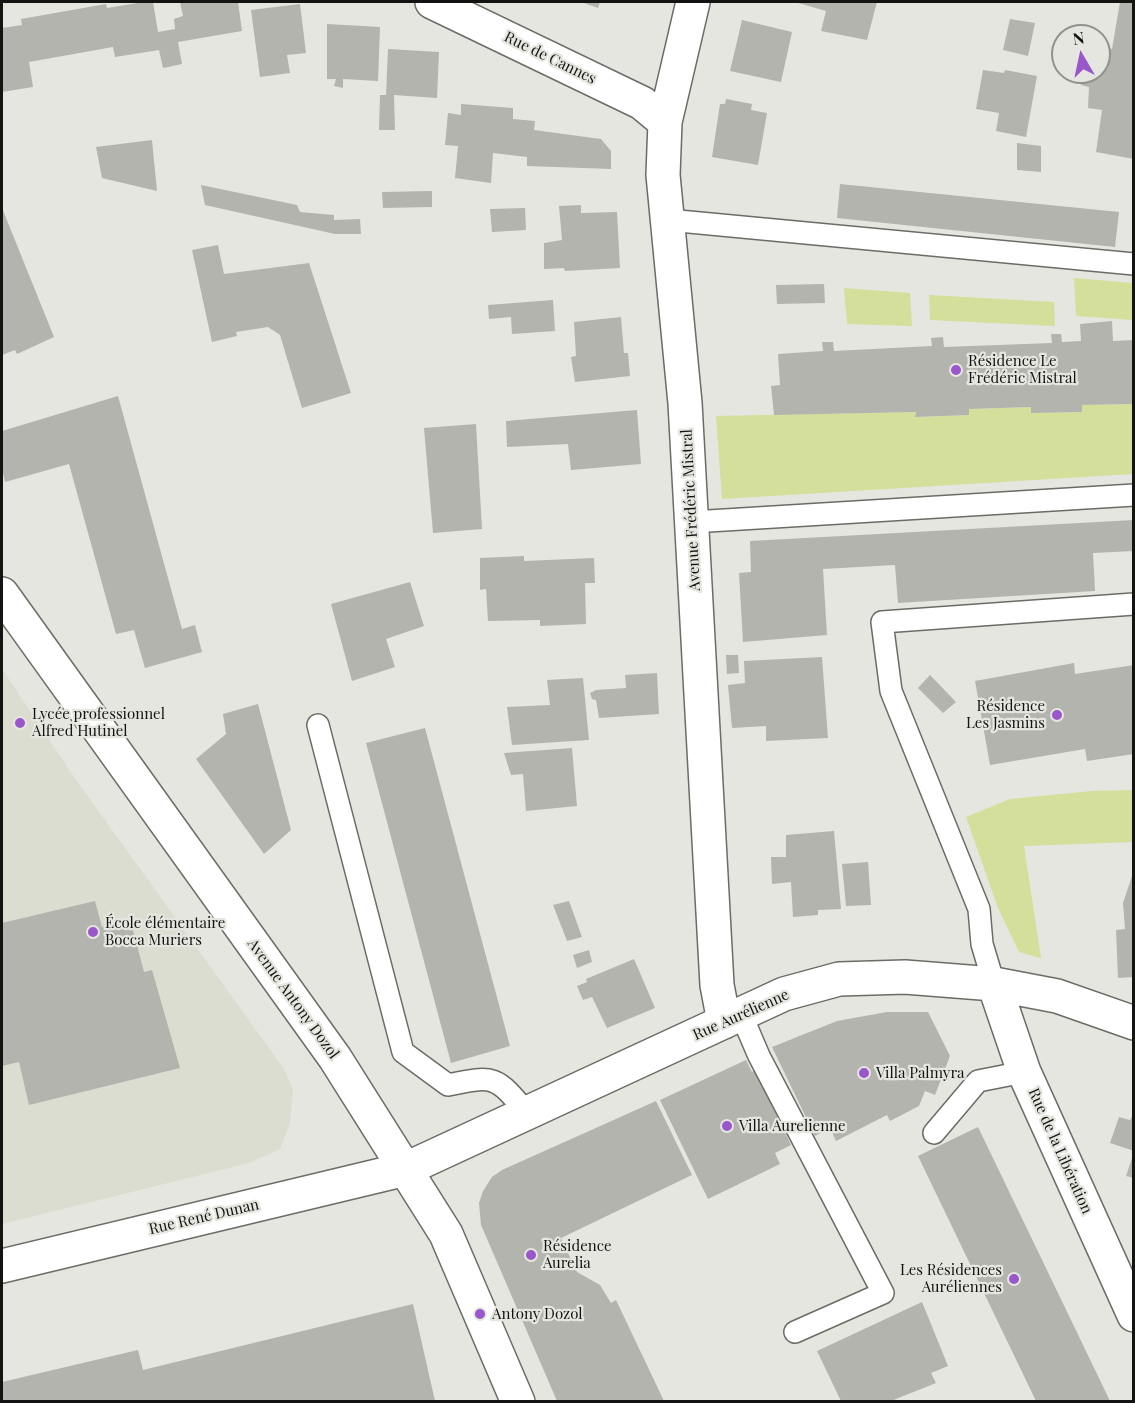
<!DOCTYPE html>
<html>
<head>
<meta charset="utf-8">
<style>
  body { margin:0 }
  #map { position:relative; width:1135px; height:1403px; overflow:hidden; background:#e5e6df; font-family:"Playfair Display",serif }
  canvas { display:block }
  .frame { position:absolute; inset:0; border:3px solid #131411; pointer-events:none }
  .north { position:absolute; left:1051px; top:24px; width:60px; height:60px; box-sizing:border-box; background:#e5e6df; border:2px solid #91928d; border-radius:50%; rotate:351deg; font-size:16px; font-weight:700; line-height:24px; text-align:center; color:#131411 }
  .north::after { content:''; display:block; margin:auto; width:21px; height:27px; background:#9a57cc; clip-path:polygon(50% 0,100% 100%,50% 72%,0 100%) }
</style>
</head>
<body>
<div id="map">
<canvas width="1135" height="1403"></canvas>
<div class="frame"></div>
<div class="north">N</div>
</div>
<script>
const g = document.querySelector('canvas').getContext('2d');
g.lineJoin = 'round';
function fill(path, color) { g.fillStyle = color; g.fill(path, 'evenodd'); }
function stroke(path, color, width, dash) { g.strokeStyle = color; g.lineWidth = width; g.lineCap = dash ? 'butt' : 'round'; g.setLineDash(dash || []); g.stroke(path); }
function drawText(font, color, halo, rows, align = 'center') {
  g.font = font + ' "Playfair Display",serif'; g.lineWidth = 4.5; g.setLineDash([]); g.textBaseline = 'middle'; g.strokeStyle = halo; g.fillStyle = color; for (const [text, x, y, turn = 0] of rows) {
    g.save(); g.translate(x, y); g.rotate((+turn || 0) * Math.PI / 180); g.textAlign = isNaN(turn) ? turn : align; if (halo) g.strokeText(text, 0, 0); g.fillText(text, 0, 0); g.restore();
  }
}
const built = new Path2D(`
  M 2,669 L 74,777 L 284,1069 L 293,1089 L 290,1123 L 280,1149 L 249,1163 L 2,1224 Z`);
const green = new Path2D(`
  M 1074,278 L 1133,283 L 1133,320 L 1076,316 Z
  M 844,288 L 910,293 L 912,326 L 847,324 Z
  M 929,295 L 1054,302 L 1055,326 L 930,320 Z
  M 1133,404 L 1133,474 L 722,499 L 716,416 L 915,412 L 916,417 L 969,415 L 969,409 L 1031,407 L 1031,413 L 1082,412 L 1082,405 Z
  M 1133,790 L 1133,842 L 1024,846 L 1041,958 L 1019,952 L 998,908 L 966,817 L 1010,799 L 1092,791 Z`);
const building = new Path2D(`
  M 144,2 L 153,2 L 158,32 L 175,29 L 174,19 L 183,16 L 180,2 L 238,2 L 242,31 L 178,42 L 182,64 L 163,68 L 159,50 L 115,57 L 113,47 L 29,62 L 33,87 L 2,92 L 2,28 L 22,25 L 21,19 L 106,4 L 107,8 Z
  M 581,2 L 600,2 L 598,8 Z
  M 795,2 L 877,2 L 867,40 L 821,31 L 826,11 Z
  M 1120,2 L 1134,2 L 1134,159 L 1096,152 L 1102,110 L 1088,108 L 1089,87 L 1081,85 L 1083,72 L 1099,72 L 1099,47 L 1112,49 Z
  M 300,4 L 306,53 L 287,55 L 290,73 L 260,77 L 251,10 Z
  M 1010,19 L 1035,23 L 1028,56 L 1003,50 Z
  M 742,20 L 792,32 L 781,82 L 730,71 Z
  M 327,24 L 380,27 L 378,81 L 343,79 L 343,88 L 334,86 L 336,79 L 327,79 Z
  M 388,49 L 439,52 L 437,98 L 394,95 L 395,130 L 379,130 L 380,95 L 386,95 Z
  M 983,70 L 1004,73 L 1005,70 L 1037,76 L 1026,137 L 996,131 L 999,113 L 976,109 Z
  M 726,99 L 752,104 L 751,110 L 767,113 L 758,165 L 712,157 L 720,104 L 725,104 Z
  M 461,104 L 513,108 L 513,119 L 535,121 L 534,130 L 601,139 L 611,151 L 611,169 L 527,166 L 527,157 L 493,153 L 491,183 L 455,178 L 458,146 L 445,145 L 448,113 L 461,115 Z
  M 152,140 L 157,191 L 102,178 L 96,147 Z
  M 1017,143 L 1041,146 L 1041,172 L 1017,170 Z
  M 840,184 L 1119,212 L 1115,247 L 837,218 Z
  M 201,185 L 297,205 L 300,212 L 334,215 L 334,220 L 360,219 L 361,234 L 335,234 L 205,205 Z
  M 432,191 L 432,207 L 383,208 L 382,192 Z
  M 581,205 L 581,213 L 617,212 L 620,268 L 565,271 L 564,268 L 544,269 L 544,243 L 562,240 L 559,206 Z
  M 2,208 L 54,337 L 17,354 L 15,350 L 2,355 Z
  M 525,208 L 526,230 L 492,232 L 490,209 Z
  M 218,245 L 224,274 L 309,263 L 351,393 L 302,408 L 280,335 L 268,327 L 236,332 L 237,336 L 212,342 L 192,250 Z
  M 824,284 L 825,303 L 777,304 L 776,285 Z
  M 553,300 L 555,331 L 512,334 L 511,317 L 489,319 L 488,305 Z
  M 621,317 L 624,353 L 628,353 L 630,376 L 575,382 L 571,357 L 576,356 L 574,322 Z
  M 1112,321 L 1113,341 L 1134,340 L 1134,404 L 1082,405 L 1082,412 L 1031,413 L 1031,407 L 969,409 L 969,415 L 915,417 L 916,412 L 774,415 L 771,386 L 780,385 L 778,354 L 823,351 L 822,342 L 833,342 L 834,351 L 932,346 L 931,338 L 943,337 L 944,347 L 1052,343 L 1051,334 L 1061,334 L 1062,342 L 1081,341 L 1080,324 Z
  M 118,396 L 182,629 L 195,625 L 202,652 L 145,668 L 134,630 L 116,634 L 69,464 L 5,482 L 2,468 L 2,431 Z
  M 637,410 L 641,464 L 571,470 L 568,444 L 507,447 L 506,421 Z
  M 476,424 L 482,529 L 433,533 L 424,428 Z
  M 1134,520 L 1134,551 L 1093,553 L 1095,591 L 898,603 L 895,565 L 823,569 L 827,635 L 743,642 L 739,573 L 751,572 L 750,541 Z
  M 524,556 L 524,561 L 594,558 L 595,583 L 585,583 L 586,624 L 540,626 L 540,620 L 488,621 L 486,589 L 480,590 L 480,558 Z
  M 410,582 L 424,626 L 386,639 L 395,667 L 352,681 L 331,604 Z
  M 726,655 L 738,655 L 739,673 L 727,674 Z
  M 822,657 L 828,738 L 766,741 L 766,726 L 732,728 L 728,685 L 745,683 L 744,661 Z
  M 1074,663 L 1075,674 L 1134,665 L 1134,754 L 1087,761 L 1085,749 L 990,765 L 975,681 Z
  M 657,673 L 659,714 L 599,718 L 596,700 L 592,699 L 590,693 L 596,690 L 626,688 L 625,675 Z
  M 930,675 L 956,702 L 943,713 L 918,688 Z
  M 583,678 L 589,740 L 512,745 L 507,707 L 550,705 L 547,680 Z
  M 258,704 L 291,830 L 264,854 L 196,759 L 226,734 L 223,714 Z
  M 425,728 L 510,1046 L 451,1063 L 366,743 Z
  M 572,748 L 577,806 L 526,811 L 523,774 L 511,775 L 504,753 Z
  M 834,831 L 841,909 L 818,910 L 818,915 L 793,917 L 791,882 L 772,884 L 771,857 L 786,857 L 786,835 Z
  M 868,862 L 871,905 L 846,906 L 842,864 Z
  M 1134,870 L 1134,977 L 1118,978 L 1116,930 L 1125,929 L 1123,903 Z
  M 95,901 L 102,927 L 130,919 L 144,972 L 152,970 L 180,1068 L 29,1105 L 19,1062 L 2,1066 L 2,923 Z
  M 569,901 L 582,937 L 567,941 L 553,905 Z
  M 589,950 L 592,962 L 577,968 L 573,955 Z
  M 634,959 L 655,1008 L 607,1028 L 592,997 L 583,1000 L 577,986 L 587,982 L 586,979 Z
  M 887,1012 L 928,1012 L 950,1056 L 935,1095 L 925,1091 L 919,1106 L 890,1121 L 887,1115 L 836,1141 L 830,1128 L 815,1136 L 772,1047 L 837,1021 Z
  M 746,1060 L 752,1072 L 755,1070 L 791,1145 L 775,1153 L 780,1164 L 708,1199 L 660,1100 Z
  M 656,1101 L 692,1175 L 561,1238 L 577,1272 L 600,1285 L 611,1303 L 616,1300 L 664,1401 L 557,1401 L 481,1225 L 479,1203 L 483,1191 L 492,1177 L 502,1170 Z
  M 1134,1113 L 1134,1151 L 1110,1143 L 1119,1117 L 1130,1120 Z
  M 978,1127 L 1110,1401 L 1036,1401 L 918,1156 Z
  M 1133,1155 L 1134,1155 L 1134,1178 L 1126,1176 Z
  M 922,1302 L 948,1366 L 931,1373 L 936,1383 L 891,1401 L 841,1401 L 817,1351 Z
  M 413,1304 L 435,1401 L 2,1401 L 2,1382 L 138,1350 L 143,1370 Z`);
const lane = new Path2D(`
  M 668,220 L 1134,264
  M 692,522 L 1134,495
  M 318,725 L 403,1052 L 448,1085 C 495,1075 496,1076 527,1113
  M 994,984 L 982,944 L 979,909 L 891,691 L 882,622 L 1134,604
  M 741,1014 L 759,1056 L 883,1293 L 795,1332
  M 934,1133 L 978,1081 L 1024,1072`);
const street = new Path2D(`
  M 432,2 L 642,103 L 665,122
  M 693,2 L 665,122 L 663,175 L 685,403 L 717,985 L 724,1022
  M 2,594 L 335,1058 L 446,1234 L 518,1402
  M 994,984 L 1024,1072 L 1134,1315
  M 2,1266 L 406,1169 L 784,994 L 839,979 L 905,977 L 994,984 L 1057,996 L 1134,1023`);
const markers = [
  [956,370,6,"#9a57cc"],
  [1057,715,6,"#9a57cc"],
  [20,723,6,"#9a57cc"],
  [93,932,6,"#9a57cc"],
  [864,1073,6,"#9a57cc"],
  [727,1126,6,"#9a57cc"],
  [531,1255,6,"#9a57cc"],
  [1014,1279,6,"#9a57cc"],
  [480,1314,6,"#9a57cc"]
];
const streetNames = [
  ["Rue de Cannes",550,58,26],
  ["Avenue Frédéric Mistral",691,510,-93],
  ["Avenue Antony Dozol",293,999,54],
  ["Rue Aurélienne",741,1015,-24],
  ["Rue de la Libération",1060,1151,66],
  ["Rue René Dunan",204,1217,-13]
];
const poiNames = [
  ["Résidence Le",968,361],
  ["Frédéric Mistral",968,378],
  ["Résidence",1045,706,"right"],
  ["Les Jasmins",1045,723,"right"],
  ["Lycée professionnel",32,714],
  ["Alfred Hutinel",32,731],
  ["École élémentaire",105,923],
  ["Bocca Muriers",105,940],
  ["Villa Palmyra",876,1073],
  ["Villa Aurelienne",739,1126],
  ["Résidence",543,1246],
  ["Aurelia",543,1263],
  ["Les Résidences",1002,1270,"right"],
  ["Auréliennes",1002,1287,"right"],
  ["Antony Dozol",492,1314]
];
fill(built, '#daddcf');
fill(green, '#d3df9b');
fill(building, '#b3b4ae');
stroke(lane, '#6b6c66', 24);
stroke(street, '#6b6c66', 36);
stroke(lane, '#fff', 21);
stroke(street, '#fff', 33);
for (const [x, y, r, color] of markers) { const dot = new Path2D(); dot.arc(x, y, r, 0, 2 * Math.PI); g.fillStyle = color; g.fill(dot); stroke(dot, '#e5e6df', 2); }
drawText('15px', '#131411', '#e5e6df', streetNames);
drawText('15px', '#131411', '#e5e6df', poiNames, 'left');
</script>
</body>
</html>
